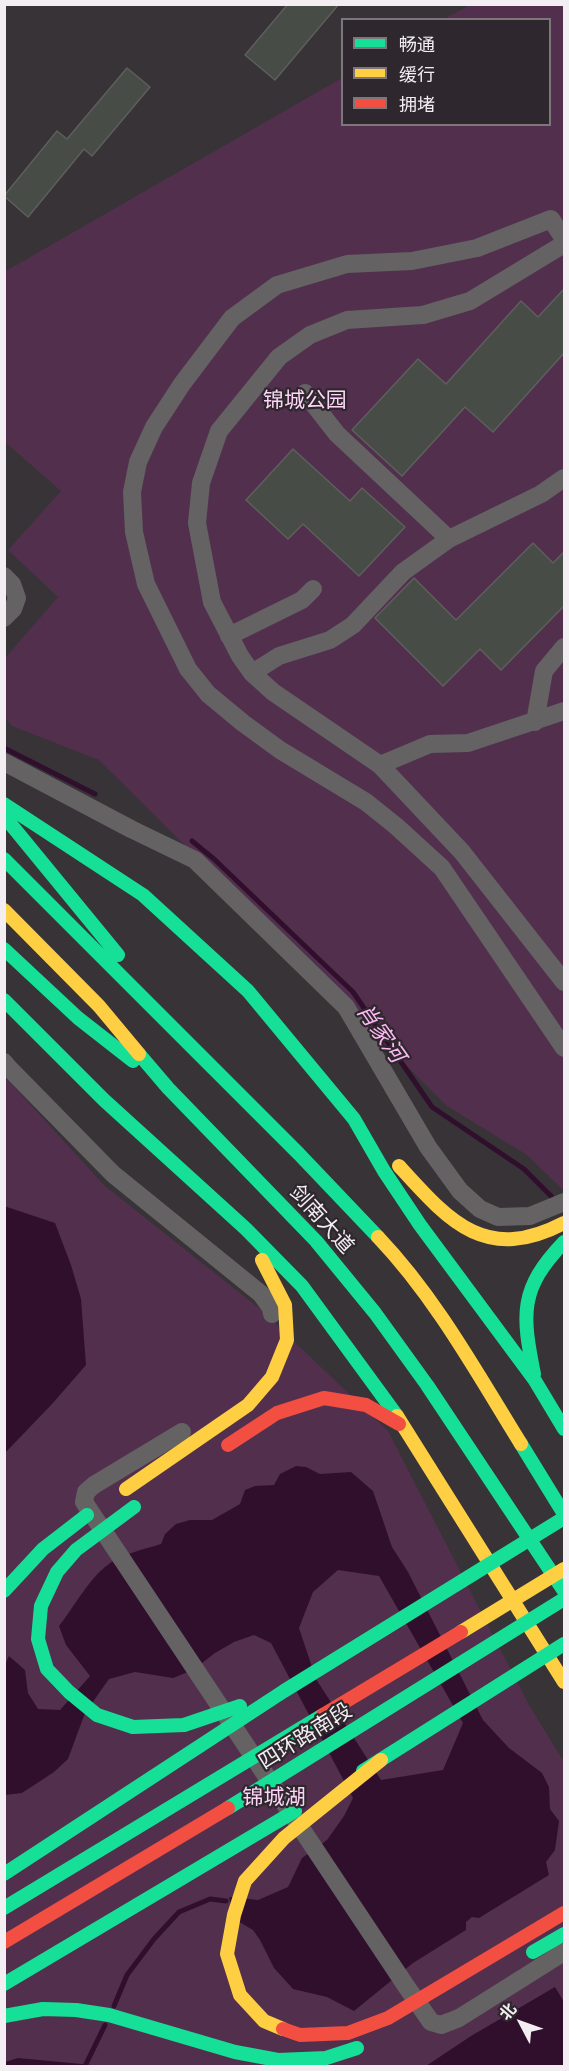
<!DOCTYPE html>
<html>
<head>
<meta charset="utf-8">
<style>
  body { margin:0 }
  #map { position:relative; width:569px; height:2071px; overflow:hidden; background:#373336; font-family:Commissioner,"Noto Sans SC",sans-serif }
  canvas { display:block }
  .frame { position:absolute; inset:0; border:6px solid #f3eef2; pointer-events:none }
  .legend { position:absolute; left:341px; top:18px; width:210px; height:108px; box-sizing:border-box; background:#2e272d; border:2px solid #7d777c; margin:0; padding:8px 10px; list-style:none; font-size:18px; color:#f3eef2 }
  .legend li { display:flex; align-items:center; gap:12px; height:30px }
  .legend b { width:30px; border:2px solid #7d777c }
  .north { position:absolute; left:491px; top:1993px; width:60px; height:60px; -webkit-text-stroke:4px #2e272d; paint-order:stroke; rotate:311deg; font-size:16px; font-weight:700; line-height:24px; text-align:center; color:#f3eef2 }
  .north::after { content:''; display:block; margin:auto; width:21px; height:27px; background:#f3eef2; clip-path:polygon(50% 0,100% 100%,50% 72%,0 100%) }
</style>
</head>
<body>
<div id="map">
<canvas width="569" height="2071"></canvas>
<div class="frame"></div>
<ul class="legend">
<li><b style="height:8px;background:#16e098"></b>畅通</li>
<li><b style="height:8px;background:#ffcf43"></b>缓行</li>
<li><b style="height:8px;background:#f24e42"></b>拥堵</li>
</ul>
<div class="north">北</div>
</div>
<script>
const g = document.querySelector('canvas').getContext('2d');
g.lineJoin = 'round';
function fill(path, color) { g.fillStyle = color; g.fill(path, 'evenodd'); }
function stroke(path, color, width, dash) { g.strokeStyle = color; g.lineWidth = width; g.lineCap = dash ? 'butt' : 'round'; g.setLineDash(dash || []); g.stroke(path); }
function drawText(font, color, halo, rows, align = 'center') {
  g.font = font + ' Commissioner,"Noto Sans SC",sans-serif'; g.lineWidth = 4.5; g.setLineDash([]); g.textBaseline = 'middle'; g.strokeStyle = halo; g.fillStyle = color; for (const [text, x, y, turn = 0] of rows) {
    g.save(); g.translate(x, y); g.rotate((+turn || 0) * Math.PI / 180); g.textAlign = isNaN(turn) ? turn : align; if (halo) g.strokeText(text, 0, 0); g.fillText(text, 0, 0); g.restore();
  }
}
const green = new Path2D(`
  M 470,5 L 564,5 L 564,1188 L 562,1189 L 527,1155 L 447,1106 L 99,760 L 12,726 L 5,718 L 5,658 L 58,597 L 8,550 L 61,491 L 5,442 L 4,272 L 342,78 L 342,124 L 550,124 L 550,20 L 444,19 Z
  M 5,1077 L 105,1186 L 260,1309 L 388,1431 L 529,1705 L 564,1762 L 564,2066 L 5,2066 Z`);
const water = new Path2D(`
  M 4,1206 L 55,1223 L 71,1265 L 81,1299 L 86,1365 L 53,1403 L 5,1453 Z
  M 296,1466 L 306,1467 L 320,1474 L 351,1472 L 373,1491 L 392,1547 L 408,1572 L 483,1720 L 509,1748 L 542,1773 L 549,1787 L 550,1809 L 559,1821 L 555,1850 L 546,1862 L 549,1875 L 479,1918 L 472,1917 L 466,1922 L 466,1930 L 413,1963 L 354,2011 L 327,1997 L 293,1989 L 274,1968 L 260,1940 L 253,1930 L 234,1919 L 229,1897 L 258,1900 L 288,1887 L 302,1858 L 327,1840 L 344,1816 L 353,1798 L 271,1643 L 254,1635 L 234,1642 L 215,1653 L 193,1670 L 173,1678 L 135,1672 L 109,1679 L 85,1713 L 68,1759 L 54,1772 L 22,1793 L 5,1795 L 4,1667 L 9,1656 L 25,1670 L 28,1693 L 38,1709 L 60,1710 L 90,1676 L 66,1645 L 59,1626 C 74,1607 86,1583 105,1567 C 120,1554 142,1550 161,1544 L 165,1534 L 176,1524 L 190,1520 L 212,1520 L 240,1504 L 245,1490 L 255,1486 L 274,1485 L 280,1474 ZM 338,1570 L 379,1576 L 463,1723 L 443,1770 L 381,1780 L 316,1679 L 299,1628 L 313,1592 Z
  M 555,1987 L 564,2002 L 564,2066 L 426,2066 L 471,2036 Z
  M 18,2058 L 92,2065 L 95,2066 L 5,2066 L 5,2062 Z`);
const stream = new Path2D(`
  M 4,748 L 95,794
  M 192,841 L 214,859 L 353,992 L 432,1107 L 524,1169 L 551,1196 L 554,1203
  M 114,2006 L 127,1975 L 154,1939 L 179,1912 L 210,1899 L 226,1901
  M 85,2066 L 105,2025`);
const building = new Path2D(`
  M 288,4 L 339,4 L 275,80 L 245,55 Z
  M 127,68 L 150,87 L 92,156 L 84,149 L 28,217 L 4,196 L 57,131 L 67,139 Z
  M 564,289 L 564,353 L 493,432 L 465,407 L 402,476 L 352,430 L 418,359 L 446,384 L 521,301 L 538,317 Z
  M 293,449 L 350,501 L 362,488 L 405,527 L 359,576 L 303,524 L 288,539 L 246,500 Z
  M 533,543 L 553,563 L 564,552 L 564,606 L 501,670 L 480,649 L 443,686 L 375,618 L 414,578 L 456,620 Z`);
const street = new Path2D(`
  M 564,239 L 551,219 L 477,248 L 412,261 L 347,264 L 277,285 L 232,318 L 182,384 L 154,427 L 138,462 L 132,492 L 134,532 L 146,584 L 188,669 L 208,694 L 243,723 L 280,750 L 366,802 L 396,826 L 442,868 L 564,1048
  M 564,244 L 470,301 L 423,315 L 347,320 L 310,335 L 279,357 L 219,431 L 201,483 L 197,523 L 212,602 L 240,656 L 252,673 L 273,692 L 380,765 L 462,852 L 564,982
  M 305,393 L 337,434 L 449,539
  M 4,576 L 12,584 L 17,598 L 13,609 L 4,618
  M 229,636 L 302,600 L 313,589
  M 252,673 L 279,656 L 330,640 L 353,625 L 403,572 L 449,539 L 541,494 L 564,478
  M 535,722 L 544,671 L 564,647
  M 4,762 L 131,829 L 195,860 L 346,1007 L 428,1147 L 460,1191 L 480,1209 L 498,1217 L 530,1216 L 564,1202
  M 380,765 L 430,744 L 468,743 L 564,711
  M 4,1062 L 8,1067 L 113,1174 L 261,1294 L 271,1308 L 272,1314
  M 182,1432 L 94,1485 L 86,1492 L 84,1502 L 406,1986 L 431,2022 L 441,2025 L 459,2018 L 564,1952`);
const fast = new Path2D(`
  M 4,804 L 143,895 L 248,991
  M 4,816 L 118,955
  M 4,859 L 299,1154 L 378,1237
  M 4,949 L 78,1018 L 133,1061
  M 248,991 L 354,1119 L 384,1171 L 420,1225 L 534,1379 L 564,1429
  M 4,1000 L 104,1100
  M 139,1054 L 168,1088 L 316,1241 L 375,1313 L 427,1385 L 564,1591
  M 104,1100 L 246,1229 L 302,1286 L 397,1416
  M 534,1374 C 522,1314 519,1289 564,1242
  M 521,1444 L 564,1514
  M 533,1952 L 564,1934`);
const slow = new Path2D(`
  M 4,910 L 99,1006 L 139,1054
  M 399,1166 C 449,1221 485,1264 564,1223
  M 378,1237 C 436,1298 477,1373 521,1444
  M 397,1416 L 564,1682
  M 126,1489 L 248,1405 L 272,1377 L 287,1340 L 285,1305 L 262,1260`);
const jam = new Path2D(`
  M 228,1445 L 277,1413 L 324,1398 L 366,1405 L 399,1424`);
const fastBridge = new Path2D(`
  M 134,1507 L 76,1550 L 57,1572 L 41,1606 L 38,1639 L 47,1669 L 69,1692 L 97,1715 L 133,1727 L 184,1725 L 240,1706
  M 4,1591 L 43,1549 L 87,1515
  M 363,1771 L 564,1644
  M 228,1808 L 564,1599
  M 4,1874 L 284,1691 L 564,1518
  M 4,1908 L 323,1715
  M 4,1984 L 295,1811
  M 4,2016 L 43,2009 L 76,2010 L 109,2015 L 235,2052 L 278,2060 L 326,2058 L 357,2048`);
const slowBridge = new Path2D(`
  M 461,1632 L 564,1569
  M 283,2029 L 264,2021 L 240,1995 L 227,1954 L 234,1915 L 245,1881 L 284,1838 L 381,1760`);
const jamBridge = new Path2D(`
  M 323,1715 L 461,1632
  M 4,1942 L 228,1808
  M 283,2029 L 300,2035 L 348,2033 L 388,2018 L 564,1913`);
const parkNames = [
  ["锦城公园",305,400],
  ["锦城湖",274,1797]
];
const streetNames = [
  ["剑南大道",322,1219,48],
  ["四环路南段",305,1736,-32]
];
const waterNames = [
  ["肖家河",381,1033,55]
];
fill(green, '#52304d');
fill(water, '#300f2d');
stroke(stream, '#300f2d', 5);
fill(building, '#474c46');
stroke(building, '#5f5e5e', 1.5);
stroke(street, '#646263', 18);
stroke(fast, '#16e098', 14);
stroke(slow, '#ffcf43', 14);
stroke(jam, '#f24e42', 14);
stroke(fastBridge, '#16e098', 14);
stroke(slowBridge, '#ffcf43', 14);
stroke(jamBridge, '#f24e42', 14);
drawText('21px', '#fed5f8', '#2e272d', parkNames);
drawText('21px', '#f3eef2', '#2e272d', streetNames);
drawText('italic 22px', '#fdb9f2', '#2e272d', waterNames);
</script>
</body>
</html>
